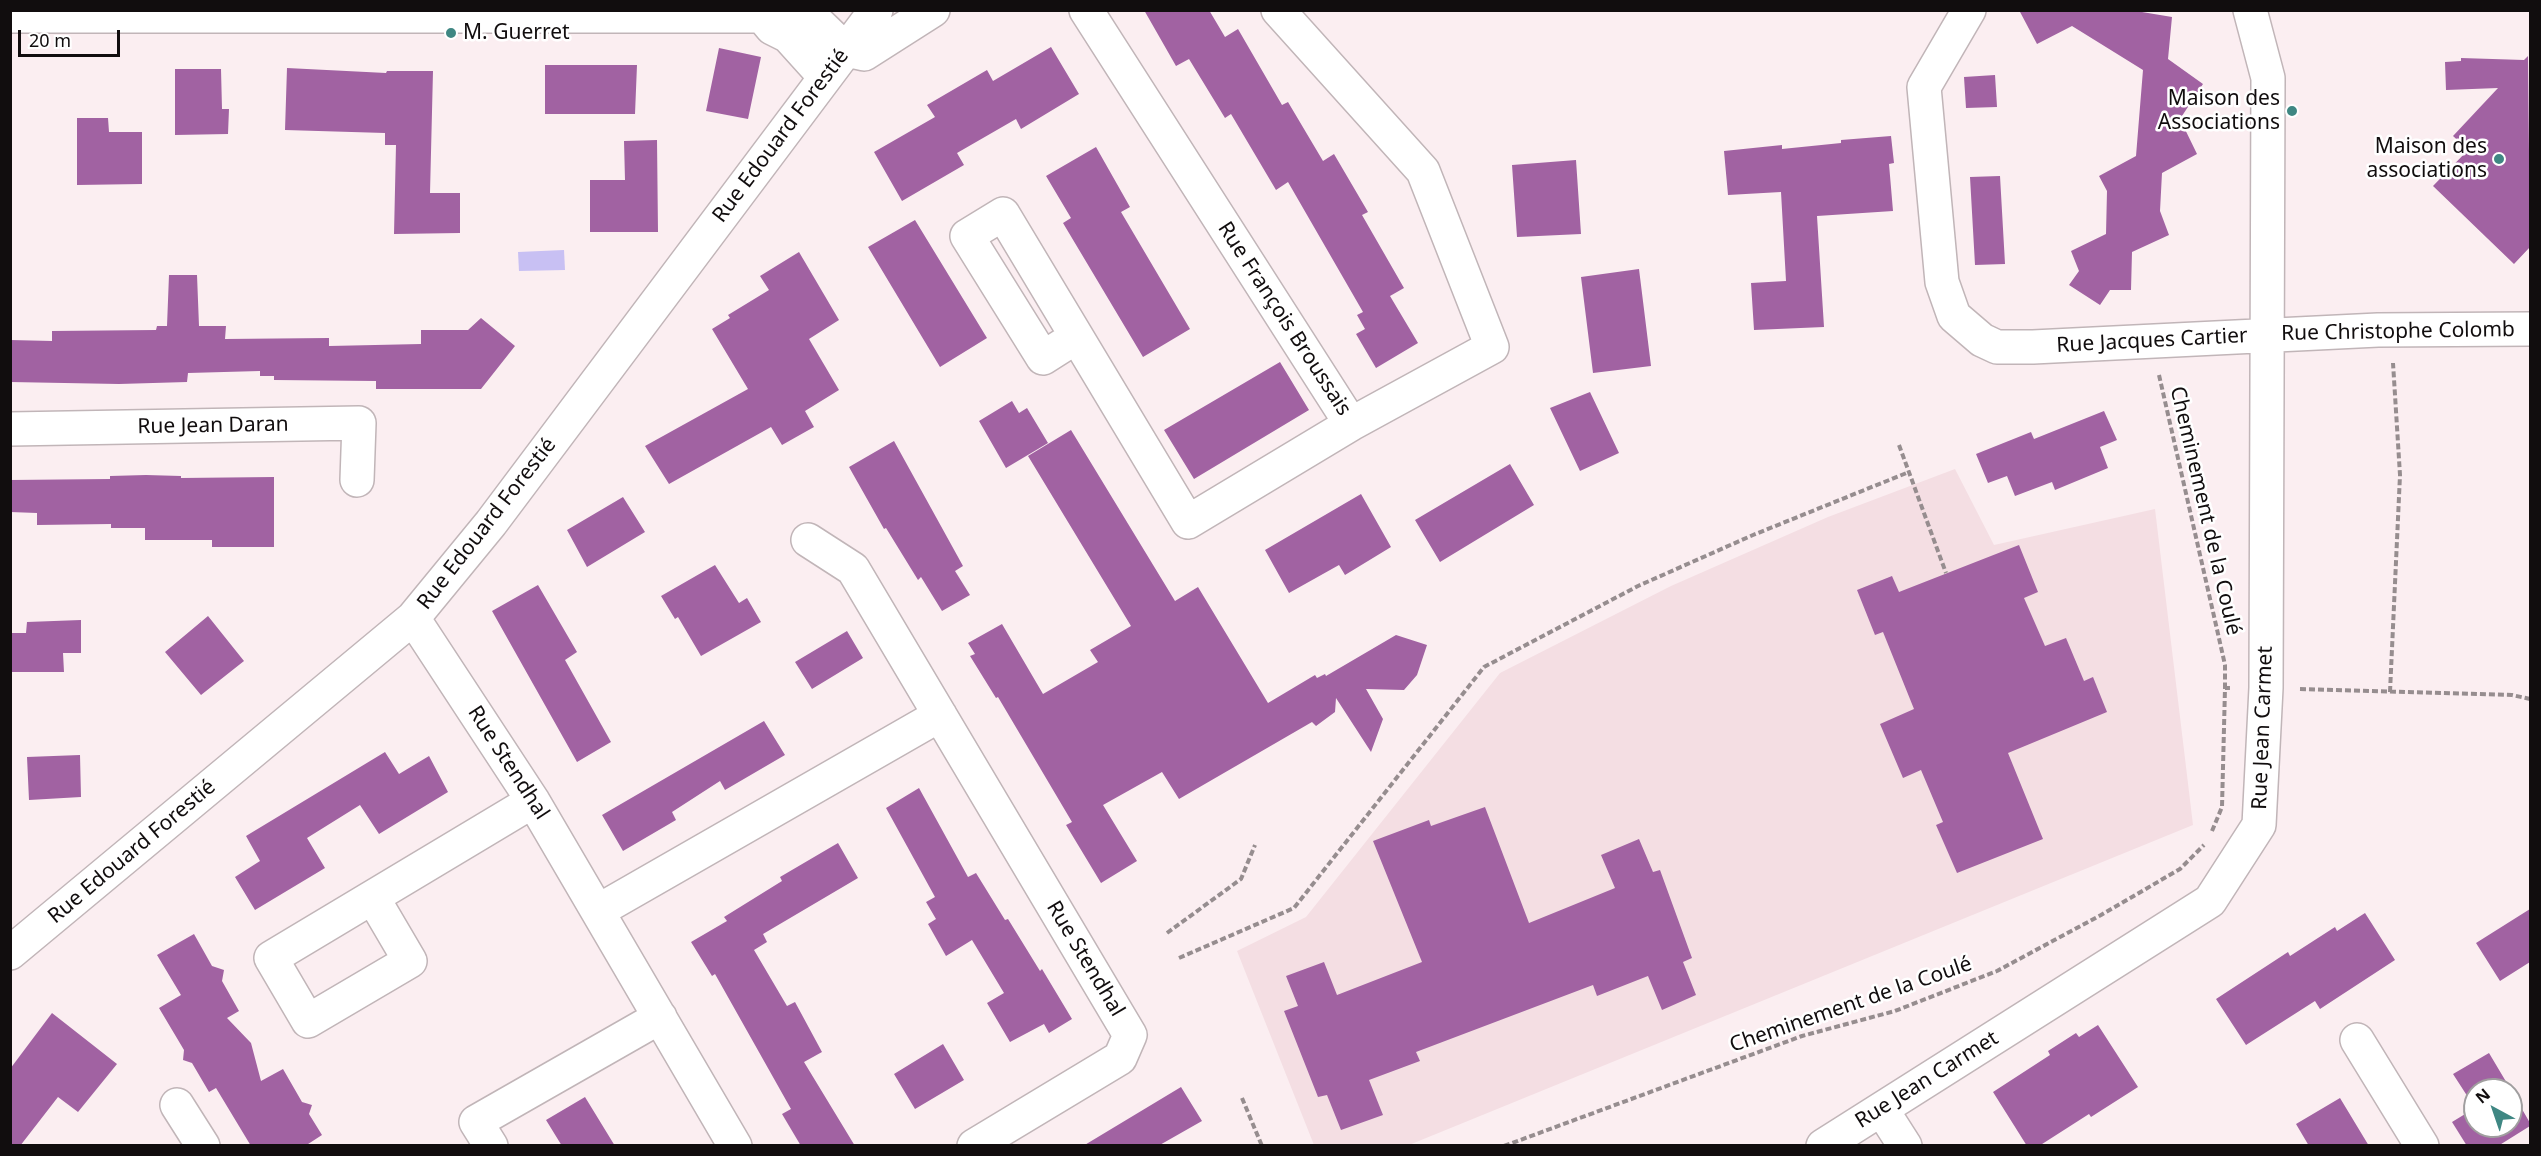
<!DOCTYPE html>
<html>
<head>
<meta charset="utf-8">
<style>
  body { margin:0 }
  #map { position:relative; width:2541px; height:1156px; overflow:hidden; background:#fbeef1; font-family:"Noto Sans",sans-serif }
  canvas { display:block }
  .frame { position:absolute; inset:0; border:12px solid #110d0e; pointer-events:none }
  .north { position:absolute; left:2463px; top:1078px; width:60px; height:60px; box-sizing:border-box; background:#fff; border:2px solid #a09e9f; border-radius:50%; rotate:320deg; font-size:16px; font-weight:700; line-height:24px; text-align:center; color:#110d0e }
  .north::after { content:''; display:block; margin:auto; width:21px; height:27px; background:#3f8783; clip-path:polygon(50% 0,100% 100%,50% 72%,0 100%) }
  .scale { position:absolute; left:18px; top:30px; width:102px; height:27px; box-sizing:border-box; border:3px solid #110d0e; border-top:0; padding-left:8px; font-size:18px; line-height:21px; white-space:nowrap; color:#110d0e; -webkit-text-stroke:4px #fff; paint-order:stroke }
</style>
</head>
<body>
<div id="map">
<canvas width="2541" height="1156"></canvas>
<div class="frame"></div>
<div class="north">N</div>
<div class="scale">20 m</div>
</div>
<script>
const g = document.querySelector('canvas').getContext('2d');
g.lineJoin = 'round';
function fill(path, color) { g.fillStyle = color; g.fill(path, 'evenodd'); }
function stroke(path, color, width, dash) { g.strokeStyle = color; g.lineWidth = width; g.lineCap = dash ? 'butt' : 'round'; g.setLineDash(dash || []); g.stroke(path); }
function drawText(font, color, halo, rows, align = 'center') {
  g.font = font + ' "Noto Sans",sans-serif'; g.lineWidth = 5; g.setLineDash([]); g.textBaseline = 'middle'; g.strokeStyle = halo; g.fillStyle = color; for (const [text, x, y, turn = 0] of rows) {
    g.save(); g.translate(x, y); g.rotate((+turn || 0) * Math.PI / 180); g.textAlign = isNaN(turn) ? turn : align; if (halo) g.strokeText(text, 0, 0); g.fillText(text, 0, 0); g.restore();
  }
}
const built = new Path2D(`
  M 1955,469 L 1994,545 L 2155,509 L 2193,825 L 1409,1145 L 1314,1145 L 1237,951 L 1306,917 L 1500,673 L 1671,586 L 1828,517 Z`);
const water = new Path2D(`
  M 564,250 L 565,270 L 519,271 L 518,252 Z`);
const building = new Path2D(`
  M 1144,10 L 1209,10 L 1225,37 L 1238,29 L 1282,105 L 1288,102 L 1323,161 L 1334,154 L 1368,212 L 1362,215 L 1404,288 L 1390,296 L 1418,343 L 1376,368 L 1356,334 L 1365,329 L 1357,315 L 1363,312 L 1288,182 L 1276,190 L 1231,114 L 1225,118 L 1189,59 L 1176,66 Z
  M 2019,10 L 2130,10 L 2172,17 L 2168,59 L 2203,84 L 2180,119 L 2197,154 L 2162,173 L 2160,211 L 2169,235 L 2132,252 L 2131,290 L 2110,290 L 2100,305 L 2069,285 L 2079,271 L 2071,251 L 2106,234 L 2107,191 L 2099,176 L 2136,156 L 2143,70 L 2072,26 L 2037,44 Z
  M 1051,47 L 1079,94 L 1021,129 L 1016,119 L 957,153 L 964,165 L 902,201 L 874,152 L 935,117 L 927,105 L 987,70 L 993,81 Z
  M 719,48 L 761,57 L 748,119 L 706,111 Z
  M 2528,56 L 2530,247 L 2514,264 L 2433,186 L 2468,150 L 2453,136 L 2498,88 L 2446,90 L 2445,62 L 2461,61 L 2461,58 L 2524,60 Z
  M 545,65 L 637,65 L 635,114 L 545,114 Z
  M 287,68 L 386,73 L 387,71 L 433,71 L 430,193 L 460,193 L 460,233 L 394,234 L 396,145 L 385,145 L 385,133 L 285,130 Z
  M 175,69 L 221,69 L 222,109 L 229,109 L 228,134 L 175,135 Z
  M 1995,75 L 1997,107 L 1966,108 L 1964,77 Z
  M 77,118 L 108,118 L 109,132 L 142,132 L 142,184 L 77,185 Z
  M 1891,136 L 1894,163 L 1889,164 L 1893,211 L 1817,216 L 1824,327 L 1754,330 L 1751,283 L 1786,281 L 1781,192 L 1728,195 L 1724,151 L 1782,145 L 1782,149 L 1841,143 L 1841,140 Z
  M 657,140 L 658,232 L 590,232 L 590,180 L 625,180 L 624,141 Z
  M 1096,147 L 1130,207 L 1121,212 L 1190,329 L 1143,357 L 1063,223 L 1071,218 L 1046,176 Z
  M 1576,160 L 1581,234 L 1517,237 L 1512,165 Z
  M 2000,176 L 2005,264 L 1975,265 L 1970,177 Z
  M 915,220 L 987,338 L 940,367 L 868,247 Z
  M 799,252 L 839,320 L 809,339 L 839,390 L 805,411 L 814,427 L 782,445 L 771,427 L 669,484 L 645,446 L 748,389 L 712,329 L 730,318 L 728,315 L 769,290 L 760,276 Z
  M 1639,269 L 1651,366 L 1593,373 L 1581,277 Z
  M 169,275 L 197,275 L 199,326 L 226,326 L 225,339 L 329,338 L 329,346 L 421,344 L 421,330 L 468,330 L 481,318 L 515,346 L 481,389 L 376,389 L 376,381 L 274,380 L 274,376 L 260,376 L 260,371 L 188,373 L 187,382 L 119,384 L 10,382 L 10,340 L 52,341 L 52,331 L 156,330 L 157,326 L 167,326 Z
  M 1280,362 L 1309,410 L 1194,479 L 1164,430 Z
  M 1590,392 L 1619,453 L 1580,471 L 1550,408 Z
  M 1012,401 L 1019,413 L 1027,408 L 1048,443 L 1006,468 L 979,421 Z
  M 2104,411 L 2117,440 L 2100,447 L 2108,468 L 2055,490 L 2052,482 L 2015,496 L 2007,476 L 1988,483 L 1976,454 L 2031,432 L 2034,439 Z
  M 1071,430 L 1175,601 L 1198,587 L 1268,703 L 1315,675 L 1317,678 L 1325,674 L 1326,676 L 1396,635 L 1427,645 L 1417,675 L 1404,690 L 1366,689 L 1383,719 L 1371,752 L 1336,698 L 1335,712 L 1316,726 L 1312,722 L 1179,799 L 1162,772 L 1103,805 L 1137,861 L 1101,883 L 1066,825 L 1072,822 L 998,697 L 996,698 L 970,656 L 975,654 L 968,643 L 1002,624 L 1043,694 L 1098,662 L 1090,650 L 1131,626 L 1028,456 Z
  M 894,441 L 963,566 L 955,571 L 970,595 L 942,611 L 921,577 L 918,580 L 886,528 L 884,529 L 849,467 Z
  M 1510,464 L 1534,505 L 1440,562 L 1415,520 Z
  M 146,475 L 181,476 L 181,478 L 274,477 L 274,547 L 212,547 L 212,540 L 145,540 L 145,528 L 111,528 L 111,524 L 37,525 L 37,513 L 10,512 L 10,480 L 110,479 L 110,476 Z
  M 1361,494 L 1391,547 L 1345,575 L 1339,565 L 1289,593 L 1265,550 Z
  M 623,497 L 645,532 L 587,567 L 567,530 Z
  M 2019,545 L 2038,592 L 2024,598 L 2045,646 L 2066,638 L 2084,681 L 2093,677 L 2107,712 L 2008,753 L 2043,839 L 1957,873 L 1936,825 L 1943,822 L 1921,770 L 1903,778 L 1880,724 L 1914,709 L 1883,632 L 1875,635 L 1857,590 L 1892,576 L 1899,592 Z
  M 715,565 L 739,603 L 747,598 L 761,622 L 701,656 L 678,617 L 675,619 L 661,596 Z
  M 538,585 L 577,652 L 565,660 L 611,742 L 577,762 L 492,611 Z
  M 208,616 L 244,661 L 201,695 L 165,652 Z
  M 81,620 L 81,653 L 63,653 L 64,672 L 12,672 L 12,633 L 26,633 L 27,622 Z
  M 847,631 L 863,658 L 812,689 L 795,662 Z
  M 764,721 L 785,755 L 725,790 L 720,781 L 672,812 L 676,820 L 623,851 L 602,815 Z
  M 385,752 L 399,774 L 429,756 L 448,792 L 379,834 L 360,805 L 307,838 L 325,868 L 255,910 L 235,877 L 260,861 L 246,836 Z
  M 80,755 L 81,797 L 29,800 L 27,757 Z
  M 919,788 L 968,877 L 976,873 L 1005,920 L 1008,919 L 1040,971 L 1042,969 L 1072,1019 L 1049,1033 L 1044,1024 L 1010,1042 L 987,1003 L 1004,993 L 972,940 L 946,956 L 928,924 L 936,919 L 926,902 L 935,897 L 886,808 Z
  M 1485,807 L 1529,923 L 1615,888 L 1601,855 L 1639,839 L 1653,872 L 1660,870 L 1692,958 L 1683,962 L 1696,995 L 1662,1010 L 1648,976 L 1597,996 L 1593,985 L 1416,1052 L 1420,1061 L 1369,1080 L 1383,1115 L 1341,1130 L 1327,1095 L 1318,1097 L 1284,1011 L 1298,1006 L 1286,976 L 1324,962 L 1337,995 L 1422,962 L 1373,841 L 1429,820 L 1431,826 Z
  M 838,843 L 858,878 L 763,934 L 767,942 L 754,950 L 787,1006 L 795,1002 L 822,1052 L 804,1062 L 855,1146 L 801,1146 L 782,1114 L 791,1109 L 715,974 L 712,976 L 691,942 L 727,921 L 724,917 L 782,881 L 780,877 Z
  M 2530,909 L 2530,962 L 2500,981 L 2476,943 Z
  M 2365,913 L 2395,960 L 2320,1009 L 2315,1001 L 2246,1045 L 2216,999 L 2288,952 L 2290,956 L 2335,927 L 2337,931 Z
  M 194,934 L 212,966 L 224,970 L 222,981 L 239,1011 L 227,1018 L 251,1043 L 261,1081 L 283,1069 L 302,1102 L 312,1105 L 309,1114 L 322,1135 L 305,1146 L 251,1146 L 216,1088 L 209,1092 L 192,1063 L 183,1060 L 184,1050 L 159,1008 L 181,995 L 157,955 Z
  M 52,1013 L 117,1064 L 78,1112 L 58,1097 L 20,1146 L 10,1146 L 10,1069 Z
  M 2098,1025 L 2138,1087 L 2091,1117 L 2089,1114 L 2039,1146 L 2027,1146 L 1993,1092 L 2050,1055 L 2048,1051 L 2076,1033 L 2079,1037 Z
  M 943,1044 L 964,1080 L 915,1109 L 894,1074 Z
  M 2489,1053 L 2511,1090 L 2475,1090 L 2475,1126 L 2511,1126 L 2511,1090 L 2530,1123 L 2530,1126 L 2498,1146 L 2467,1146 L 2452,1122 L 2475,1108 L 2453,1074 Z
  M 1181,1087 L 1202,1121 L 1158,1146 L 1083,1146 Z
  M 585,1097 L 615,1146 L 562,1146 L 546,1120 Z
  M 2340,1098 L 2369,1146 L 2309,1146 L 2296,1124 Z`);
const path = new Path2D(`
  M 2159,375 L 2216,625 L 2225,665 L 2225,688
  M 1899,445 L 1946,573
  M 2300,689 L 2512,695 L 2530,699
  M 2390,692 L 2400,475 L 2393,363
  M 2212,831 L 2222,807 L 2225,688 L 2232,688
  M 1167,933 L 1241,879 L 1255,845
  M 1179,958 L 1294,908 L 1484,667 L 1638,586 L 1753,535 L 1909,472
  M 1242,1098 L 1262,1146
  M 1504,1146 L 1802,1036 L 1895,1011 L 1997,971 L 2101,915 L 2180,869 L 2204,845`);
const minor = new Path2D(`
  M 800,10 L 817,22 L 846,50 L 864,54 L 933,10
  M 1086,10 L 1351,424
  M 1969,10 L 1924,87 L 1942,282 L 1954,316 L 1982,340 L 1997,347 L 2033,347 L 2378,330 L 2530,329
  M 10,16 L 762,16 L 770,10
  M 762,16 L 772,28 L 788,36 L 825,77
  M 1076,337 L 1043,358 L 967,236 L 1003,214 L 1188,522 L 1351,424 L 1492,347 L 1423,171 L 1278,10
  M 10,429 L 359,423 L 357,480
  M 808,540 L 853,569 L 1130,1035 L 1120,1058 L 974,1146
  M 413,618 L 533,801 L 735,1146
  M 373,898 L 410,961 L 308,1021 L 271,958 L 533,801
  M 598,911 L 940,715
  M 10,953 L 413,618 L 491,523 L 876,10
  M 2357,1040 L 2422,1146
  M 177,1105 L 203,1146
  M 1882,1110 L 1905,1146
  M 491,1146 L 476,1122 L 660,1017
  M 1823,1146 L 2210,901 L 2259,825 L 2266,688 L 2268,78 L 2250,10`);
const markers = [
  [451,33,6,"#3f8783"],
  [2292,111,6,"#3f8783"],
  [2499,159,6,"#3f8783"]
];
const poiNames = [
  ["M. Guerret",463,33,"left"],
  ["Maison des",2280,99],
  ["Associations",2280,123],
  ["Maison des",2487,147],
  ["associations",2487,171]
];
const streetNames = [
  ["Rue Edouard Forestié",781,136,-53],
  ["Rue François Broussais",1284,319,57],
  ["Rue Christophe Colomb",2398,332,-1],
  ["Rue Jacques Cartier",2152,341,-3],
  ["Rue Jean Daran",213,426,-1],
  ["Cheminement de la Coulé",2205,511,77],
  ["Rue Edouard Forestié",487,524,-52],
  ["Rue Jean Carmet",2263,728,-88],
  ["Rue Stendhal",508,763,57],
  ["Rue Edouard Forestié",132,852,-40],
  ["Rue Stendhal",1085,959,59],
  ["Cheminement de la Coulé",1851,1005,-19],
  ["Rue Jean Carmet",1927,1080,-32]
];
fill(built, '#f4dee3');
fill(water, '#c8c0f3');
fill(building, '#a162a2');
stroke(minor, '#c1b5b8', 36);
stroke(path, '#968d8f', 4, [6, 3]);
stroke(minor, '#fff', 33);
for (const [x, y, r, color] of markers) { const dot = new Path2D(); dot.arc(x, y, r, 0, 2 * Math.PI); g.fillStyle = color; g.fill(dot); stroke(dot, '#fff', 2); }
drawText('21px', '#110d0e', '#fff', poiNames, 'right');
drawText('21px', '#110d0e', '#fff', streetNames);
</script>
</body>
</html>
